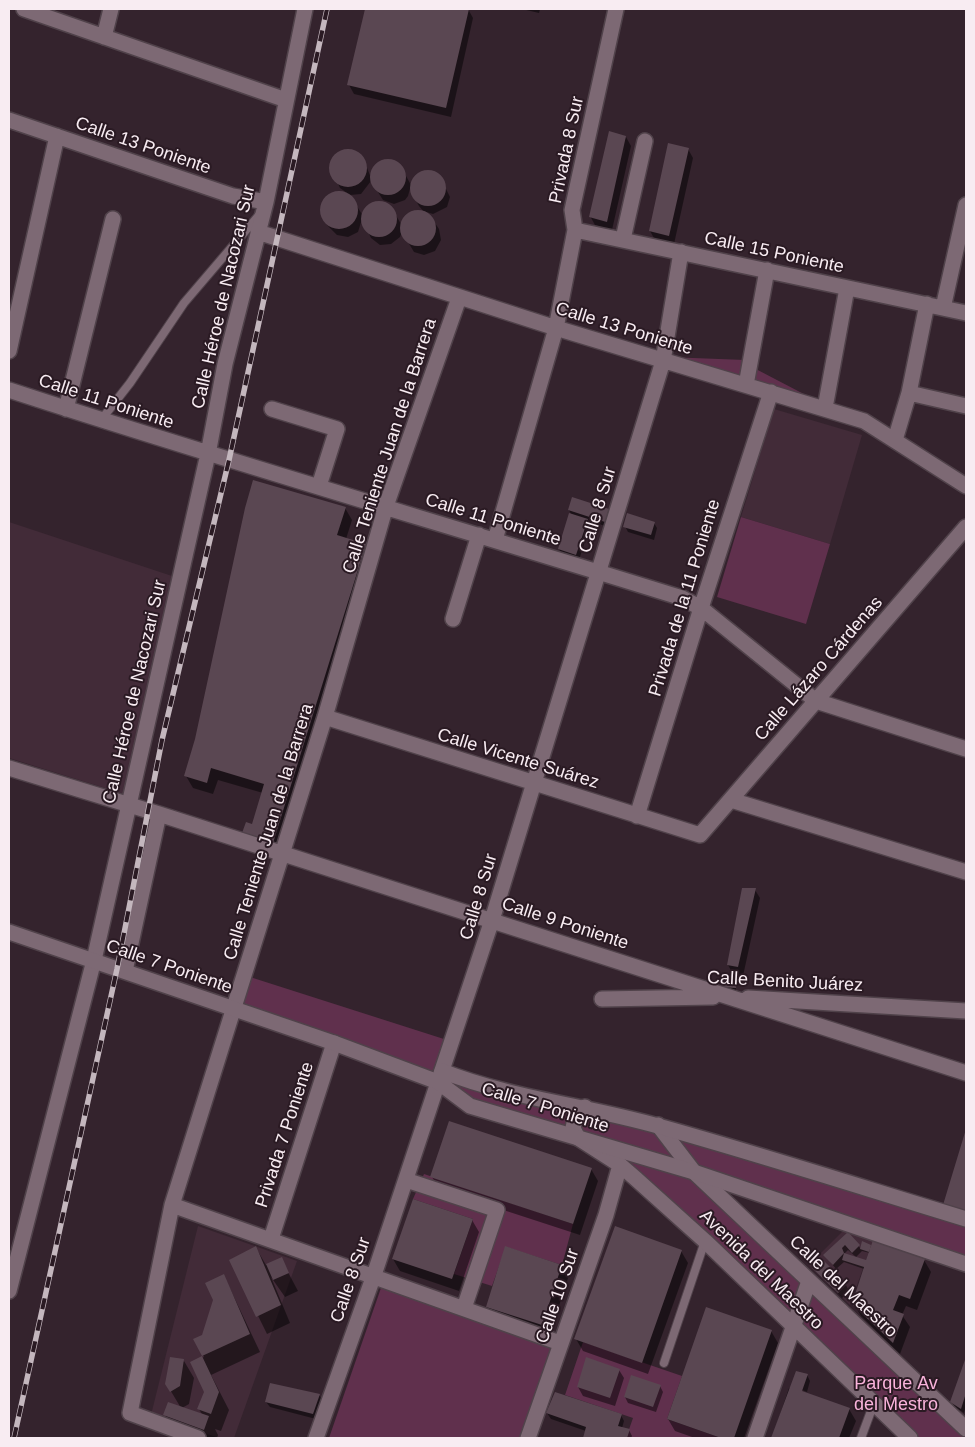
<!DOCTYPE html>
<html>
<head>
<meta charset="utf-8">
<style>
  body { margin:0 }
  #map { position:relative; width:975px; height:1447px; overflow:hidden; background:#34232d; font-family:Arial,sans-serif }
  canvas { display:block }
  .frame { position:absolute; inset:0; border:10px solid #f8ecf2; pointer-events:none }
</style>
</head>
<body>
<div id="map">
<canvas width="975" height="1447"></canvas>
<div class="frame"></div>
</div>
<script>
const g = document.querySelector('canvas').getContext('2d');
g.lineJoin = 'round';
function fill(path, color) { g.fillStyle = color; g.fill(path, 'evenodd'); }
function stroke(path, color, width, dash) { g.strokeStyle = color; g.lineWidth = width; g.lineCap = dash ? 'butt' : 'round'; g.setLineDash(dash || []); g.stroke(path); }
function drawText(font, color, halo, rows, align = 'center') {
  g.font = font + ' Arial,sans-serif'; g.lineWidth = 4; g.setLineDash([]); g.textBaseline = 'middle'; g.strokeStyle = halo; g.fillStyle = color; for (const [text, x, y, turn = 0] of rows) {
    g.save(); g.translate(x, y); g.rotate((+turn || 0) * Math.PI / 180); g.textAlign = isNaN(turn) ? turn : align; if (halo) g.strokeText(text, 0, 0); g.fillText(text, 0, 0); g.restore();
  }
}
const built = new Path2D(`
  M 774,409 L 862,435 L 830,544 L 741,517 Z
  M 9,522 L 172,576 L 124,794 L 9,758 Z
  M 198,1226 L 297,1261 L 234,1438 L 219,1438 L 151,1415 Z
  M 844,1230 L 873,1240 L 850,1305 L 809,1265 Z`);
const green = new Path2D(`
  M 667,357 L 745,360 L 752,367 L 821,403 Z
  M 741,517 L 830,544 L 806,624 L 717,597 Z
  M 250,977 L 447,1040 L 438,1077 L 239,1008 Z
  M 445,1074 L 966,1219 L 966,1263 L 460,1098 Z
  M 631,1154 L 672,1166 L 697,1182 L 966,1432 L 966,1438 L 912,1438 L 625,1163 Z
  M 424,1174 L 573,1224 L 562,1265 L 506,1247 L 492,1286 L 454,1274 L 473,1219 L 413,1199 Z
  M 382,1285 L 553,1346 L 520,1438 L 329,1438 Z
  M 583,1342 L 682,1376 L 667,1419 L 721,1438 L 626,1438 L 633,1418 L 565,1395 Z`);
const shadow = new Path2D(`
  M 366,9 L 468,9 L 473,18 L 451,117 L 354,94 L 349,85 Z
  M 522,9 L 540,9 L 539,13 Z
  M 626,137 L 631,146 L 612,230 L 595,225 L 590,216 Z
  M 688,149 L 693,158 L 674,244 L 655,240 L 650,231 Z
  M 344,151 L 355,153 L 364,160 L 371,178 L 375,165 L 380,162 L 391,160 L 400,165 L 411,185 L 408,196 L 405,200 L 394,204 L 383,200 L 371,181 L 361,194 L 350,195 L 363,216 L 366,208 L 376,202 L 381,202 L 391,207 L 401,224 L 408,213 L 424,212 L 419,206 L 414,197 L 411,186 L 416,176 L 431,171 L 440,177 L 450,197 L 447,207 L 433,214 L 423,211 L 433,220 L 439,229 L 441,240 L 435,251 L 424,255 L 414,252 L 402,232 L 400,237 L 391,244 L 380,245 L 371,238 L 362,219 L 358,232 L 348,237 L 337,235 L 328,226 L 323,217 L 322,205 L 329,195 L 341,192 L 347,193 L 340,188 L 331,168 L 332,162 Z
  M 345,508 L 352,520 L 346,539 L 365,545 L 372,557 L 280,854 L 253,826 L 263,793 L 218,780 L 213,794 L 193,788 L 186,776 Z
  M 569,510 L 608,510 L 611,516 L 608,527 L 587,520 L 590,526 L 579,560 L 562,555 L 559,549 L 572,516 Z
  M 654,523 L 657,528 L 654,540 L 628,532 L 625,526 Z
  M 755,890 L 760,898 L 743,976 L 733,974 L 728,965 Z
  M 736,980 L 736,990 L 724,990 L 723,987 Z
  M 966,1132 L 966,1226 L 955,1223 L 945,1205 Z
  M 591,1169 L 598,1181 L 580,1235 L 439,1189 L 432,1177 Z
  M 472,1220 L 479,1232 L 459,1291 L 400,1271 L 393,1259 Z
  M 848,1234 L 861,1249 L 870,1246 L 872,1249 L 924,1260 L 931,1272 L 917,1310 L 906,1306 L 902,1315 L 910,1327 L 900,1354 L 861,1316 L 854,1304 L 864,1269 L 844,1262 L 836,1269 L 825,1255 ZM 848,1250 L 856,1257 L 862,1251 L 870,1253 L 866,1263 L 844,1254 Z
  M 9,1246 L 19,1264 L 9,1270 Z
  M 256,1248 L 266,1265 L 281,1259 L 298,1291 L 285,1297 L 271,1277 L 290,1323 L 267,1334 L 231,1261 Z
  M 681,1251 L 688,1263 L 648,1374 L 583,1351 L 576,1339 Z
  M 561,1266 L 568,1278 L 549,1337 L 494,1319 L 487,1307 Z
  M 814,1268 L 846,1285 L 849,1291 L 842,1298 Z
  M 224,1276 L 260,1352 L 211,1375 L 229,1410 L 221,1431 L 215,1429 L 218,1435 L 217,1438 L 190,1438 L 175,1433 L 165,1415 L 181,1408 L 166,1383 L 184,1361 L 194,1378 L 189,1404 L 182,1408 L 203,1416 L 199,1409 L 205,1392 L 191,1363 L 204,1357 L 195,1340 L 203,1336 Z
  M 771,1331 L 778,1343 L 744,1438 L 695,1438 L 675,1431 L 668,1419 Z
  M 966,1360 L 966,1406 L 964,1413 L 955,1407 L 952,1402 Z
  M 619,1370 L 624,1378 L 615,1406 L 583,1396 L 578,1387 Z
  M 797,1372 L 807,1375 L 810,1381 L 807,1392 L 795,1387 L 795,1390 L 849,1409 L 856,1421 L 849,1438 L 772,1438 L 789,1388 L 793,1390 L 792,1387 Z
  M 660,1386 L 663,1392 L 656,1412 L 628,1403 L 625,1397 Z
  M 319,1395 L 323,1401 L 316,1419 L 270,1407 L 266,1402 Z
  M 547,1413 L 621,1415 L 624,1421 L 622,1428 L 629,1430 L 632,1436 L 631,1438 L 584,1438 L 586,1431 L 551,1419 Z`);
const building = new Path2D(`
  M 365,9 L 469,9 L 446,108 L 347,85 Z
  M 609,131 L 626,136 L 607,222 L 589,217 Z
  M 668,143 L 689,148 L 669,236 L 649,231 Z
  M329 168a19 19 0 1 1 38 0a19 19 0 1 1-38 0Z
  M370 177a18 18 0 1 1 36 0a18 18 0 1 1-36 0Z
  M410 188a18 18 0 1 1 36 0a18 18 0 1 1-36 0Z
  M320 210a19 19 0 1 1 38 0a19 19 0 1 1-38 0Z
  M361 219a18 18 0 1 1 36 0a18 18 0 1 1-36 0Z
  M400 228a18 18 0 1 1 36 0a18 18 0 1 1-36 0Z
  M 253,480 L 346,507 L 337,535 L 366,544 L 273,843 L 242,833 L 246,822 L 252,824 L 264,784 L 211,768 L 207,783 L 184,776 L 195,739 L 245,508 Z
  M 572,497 L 609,509 L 605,522 L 568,510 Z
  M 569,513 L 588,519 L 576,555 L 558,549 Z
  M 627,513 L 655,522 L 651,535 L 623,527 Z
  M 742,888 L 756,888 L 738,967 L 727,965 Z
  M 723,977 L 737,979 L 736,988 L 721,987 Z
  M 449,1121 L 592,1168 L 573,1224 L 430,1177 Z
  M 966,1129 L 966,1212 L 943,1205 Z
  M 413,1199 L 473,1219 L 452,1279 L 392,1259 Z
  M 615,1226 L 682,1250 L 642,1363 L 574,1339 Z
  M 848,1232 L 860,1245 L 852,1253 L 845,1245 L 842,1248 L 844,1253 L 866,1260 L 873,1240 L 925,1259 L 910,1299 L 899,1295 L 893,1310 L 904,1314 L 893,1343 L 852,1304 L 864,1267 L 842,1260 L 844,1253 L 833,1265 L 823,1255 Z
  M 862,1241 L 871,1245 L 869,1252 L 860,1249 Z
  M 256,1246 L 281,1305 L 256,1317 L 229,1260 Z
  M 505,1246 L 562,1265 L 542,1325 L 486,1307 Z
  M 282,1257 L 289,1273 L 273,1280 L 266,1264 Z
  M 822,1259 L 847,1284 L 838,1293 L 812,1268 Z
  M 224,1274 L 250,1334 L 202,1356 L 193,1339 L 202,1335 L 213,1300 L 205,1283 Z
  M 706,1307 L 772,1330 L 734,1438 L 721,1438 L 667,1419 Z
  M 202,1356 L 219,1392 L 211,1414 L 197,1409 L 204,1392 L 190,1362 Z
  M 170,1357 L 184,1359 L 180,1386 L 170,1392 L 165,1384 Z
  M 586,1357 L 620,1369 L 610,1398 L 577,1387 Z
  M 966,1357 L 966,1393 L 961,1409 L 950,1402 Z
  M 796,1371 L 808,1374 L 802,1391 L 850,1408 L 839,1438 L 771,1438 Z
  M 631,1375 L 661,1385 L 653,1407 L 624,1397 Z
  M 270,1383 L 320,1394 L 313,1414 L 265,1402 Z
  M 555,1392 L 622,1414 L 618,1426 L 630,1429 L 627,1438 L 583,1438 L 586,1427 L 546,1413 Z
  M 168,1402 L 209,1416 L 204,1430 L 163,1415 Z`);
const lane = new Path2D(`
  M 101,420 L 130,383 L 184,303 L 260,214
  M 664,1363 L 705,1241
  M 861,1438 L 874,1403`);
const street = new Path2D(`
  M 24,9 L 286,100
  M 104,37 L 111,9
  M 9,120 L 233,196 L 266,202
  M 575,230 L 966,313
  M 258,232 L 556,328 L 864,421 L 966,486
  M 623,239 L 645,141
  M 943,308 L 966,205
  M 9,351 L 57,136
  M 746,385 L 767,270
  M 9,390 C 232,463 458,528 682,598 L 701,608 L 816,701 L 966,749
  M 909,393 L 966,406
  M 825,408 L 847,288
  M 66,409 L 113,219
  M 272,409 L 337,429 L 319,486
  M 895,440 L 909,393 L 927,304
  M 495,540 L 556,328 L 575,230 L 572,210 L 616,9
  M 453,619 L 479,535
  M 325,717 L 700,835 L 966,527
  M 9,768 L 159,814 L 966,1073
  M 731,800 L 966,872
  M 637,816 L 701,608 L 771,392
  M 125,971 L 159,814
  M 748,998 L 966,1011
  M 602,999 L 713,997
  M 585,1107 L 575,1119 L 573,1128 L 578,1138 L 620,1165 L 635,1178 L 705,1241 L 910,1438
  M 658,1125 L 694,1172 L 966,1429
  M 406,1180 L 497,1210 L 464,1308
  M 172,1205 L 560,1343
  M 271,1239 L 334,1043
  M 9,1291 L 94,960 L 208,454 L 225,364 L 266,202 L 305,9
  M 198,1438 L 130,1413 L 172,1205 L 325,717 L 386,506 L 459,298
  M 316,1438 L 374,1275 L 492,920 L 663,361 L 681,252
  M 528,1438 L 606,1215 L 620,1165
  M 755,1438 L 809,1281`);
const secondary = new Path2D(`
  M 9,932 L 334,1043 L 438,1082 L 470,1106 L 694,1172 L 966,1264
  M 442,1071 C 510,1098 588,1106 658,1126 C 762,1155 864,1188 966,1219`);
const rail = new Path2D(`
  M 14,1438 L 117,969 L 162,740 L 229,460 L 327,9`);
const streetNames = [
  ["Calle 13 Poniente",143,146,19],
  ["Privada 8 Sur",567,150,-78],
  ["Calle 15 Poniente",774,253,12],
  ["Calle Héroe de Nacozari Sur",224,297,-77],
  ["Calle 13 Poniente",624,329,17],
  ["Calle 11 Poniente",106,402,18],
  ["Calle Teniente Juan de la Barrera",390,446,-72],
  ["Calle 8 Sur",598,510,-73],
  ["Calle 11 Poniente",493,520,17],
  ["Privada de la 11 Poniente",685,598,-73],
  ["Calle Lázaro Cárdenas",819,669,-49],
  ["Calle Héroe de Nacozari Sur",135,692,-77],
  ["Calle Vicente Suárez",518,759,17],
  ["Calle Teniente Juan de la Barrera",269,832,-73],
  ["Calle 8 Sur",479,897,-73],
  ["Calle 9 Poniente",565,924,18],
  ["Calle 7 Poniente",169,967,19],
  ["Calle Benito Juárez",785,982,3],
  ["Calle 7 Poniente",545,1108,17],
  ["Privada 7 Poniente",285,1135,-72],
  ["Avenida del Maestro",761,1270,44],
  ["Calle 8 Sur",351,1280,-71],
  ["Calle del Maestro",843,1287,43],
  ["Calle 10 Sur",558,1296,-71]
];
const parkNames = [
  ["Parque Av",896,1384],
  ["del Mestro",896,1405]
];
fill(built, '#422b38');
fill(green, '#60304d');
fill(shadow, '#0007');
fill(building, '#5a4752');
stroke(lane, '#50424a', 10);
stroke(street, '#50424a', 18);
stroke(secondary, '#50424a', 18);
stroke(lane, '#7d6974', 8);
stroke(street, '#7d6974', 15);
stroke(secondary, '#7d6974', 15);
stroke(rail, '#c4b7be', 5.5);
stroke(rail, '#2a1a23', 4, [11]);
drawText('18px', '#f8ecf2', '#2a1a23', streetNames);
drawText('18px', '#f9b3db', '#2a1a23', parkNames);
</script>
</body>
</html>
